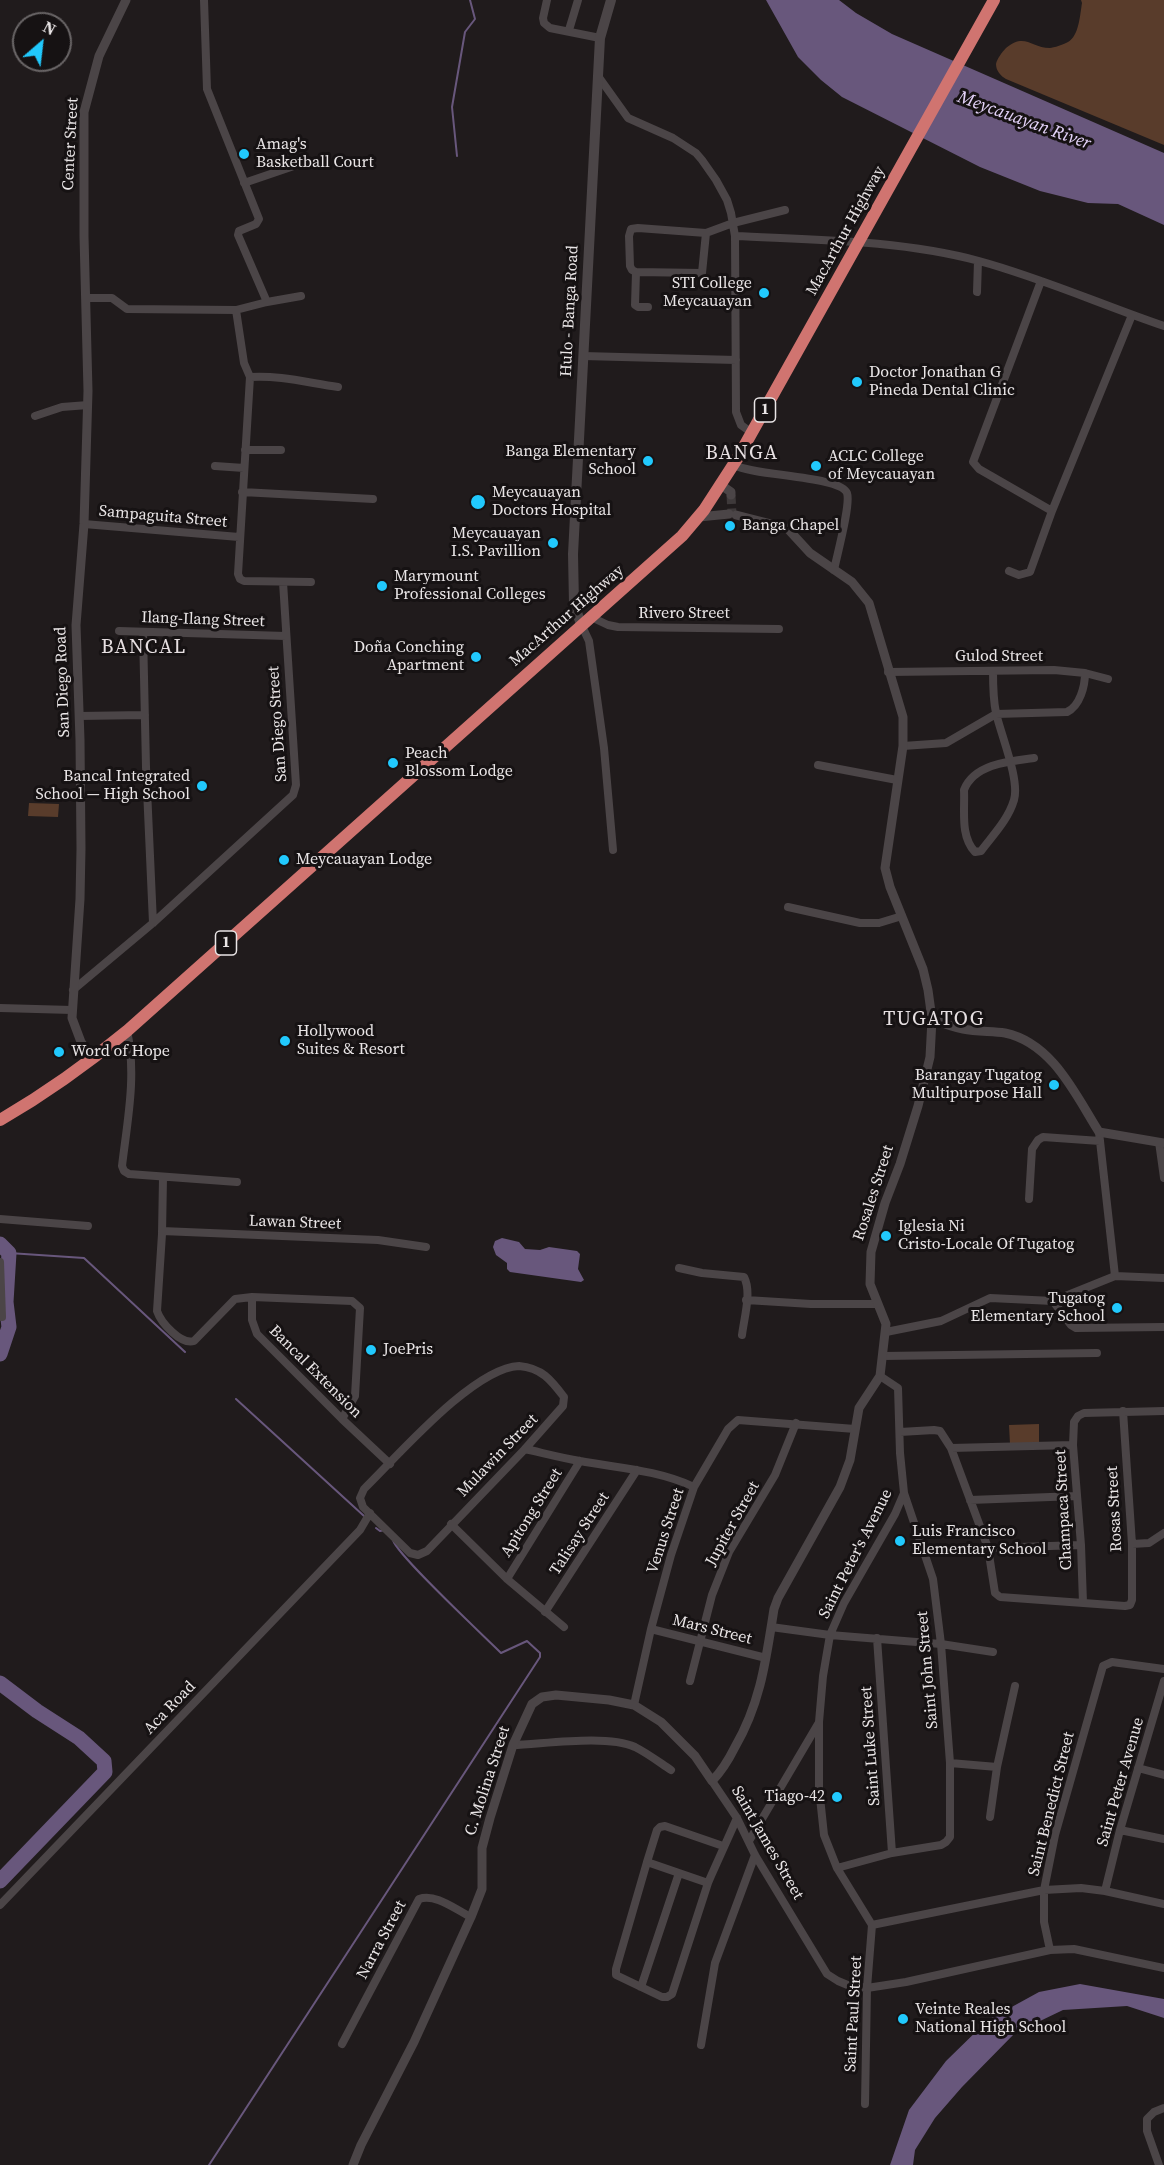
<!DOCTYPE html>
<html>
<head>
<meta charset="utf-8">
<style>
  body { margin:0 }
  #map { position:relative; width:1164px; height:2165px; overflow:hidden; background:#201b1c; font-family:"Source Serif 4",serif }
  canvas { display:block }
  .north { position:absolute; left:12px; top:12px; width:60px; height:60px; box-sizing:border-box; background:#161213; border:2px solid #6a6667; border-radius:50%; rotate:28deg; font-size:16px; font-weight:700; line-height:24px; text-align:center; color:#e9e5e6 }
  .north::after { content:''; display:block; margin:auto; width:21px; height:27px; background:#21c9fd; clip-path:polygon(50% 0,100% 100%,50% 72%,0 100%) }
</style>
</head>
<body>
<div id="map">
<canvas width="1164" height="2165"></canvas>
<div class="north">N</div>
</div>
<script>
const g = document.querySelector('canvas').getContext('2d');
g.lineJoin = 'round';
function fill(path, color) { g.fillStyle = color; g.fill(path, 'evenodd'); }
function stroke(path, color, width, dash) { g.strokeStyle = color; g.lineWidth = width; g.lineCap = dash ? 'butt' : 'round'; g.setLineDash(dash || []); g.stroke(path); }
function drawText(font, color, halo, rows, align = 'center') {
  g.font = font + ' "Source Serif 4",serif'; g.lineWidth = 6; g.setLineDash([]); g.textBaseline = 'middle'; g.strokeStyle = halo; g.fillStyle = color; for (const [text, x, y, turn = 0] of rows) {
    g.save(); g.translate(x, y); g.rotate((+turn || 0) * Math.PI / 180); g.textAlign = isNaN(turn) ? turn : align; if (halo) g.strokeText(text, 0, 0); g.fillText(text, 0, 0); g.restore();
  }
}
const green = new Path2D(`
  M 1081,0 L 1164,0 L 1164,145 L 1006,79 C 1001,76 996,71 996,64 C 997,59 1002,52 1006,48 C 1025,32 1031,48 1050,48 C 1053,48 1065,44 1068,42 C 1079,36 1080,15 1082,3 Z
  M 29,803 L 59,804 L 58,817 L 28,816 Z
  M 1039,1424 L 1039,1446 L 1010,1444 L 1009,1425 Z`);
const water = new Path2D(`
  M 766,0 L 839,0 L 856,13 L 892,34 L 1164,153 L 1164,225 L 1118,204 L 1088,203 L 1040,191 L 980,167 L 842,97 L 821,80 L 798,57 Z
  M 502,1238 L 519,1242 L 525,1249 L 540,1250 L 549,1247 L 577,1251 L 580,1254 L 578,1269 L 584,1280 L 581,1282 L 510,1272 L 507,1269 L 507,1263 L 496,1255 L 493,1247 L 495,1241 Z
  M 1080,1984 L 1164,1999 L 1164,2018 L 1127,2006 L 1063,2010 L 1015,2033 L 962,2087 L 935,2118 L 915,2150 L 913,2165 L 890,2165 L 909,2110 L 946,2061 L 988,2020 L 1039,1992 Z`);
const stream = new Path2D(`
  M 457,156 L 452,107 L 465,32 L 475,19 L 470,0
  M 9,1253 L 84,1258 L 185,1352
  M 236,1399 L 364,1516
  M 376,1528 L 380,1531 L 384,1530
  M 209,2165 L 540,1657 L 540,1653 L 527,1641 L 501,1653 C 484,1636 396,1554 393,1540`);
const river = new Path2D(`
  M 0,1244 L 9,1253 L 6,1302 L 9,1327 L 0,1354
  M 0,1683 L 37,1711 L 79,1738 L 104,1761 L 105,1772 L 0,1881`);
const tertiaryTunnel = new Path2D(`
  M 731,495 L 732,514`);
const minor = new Path2D(`
  M 204,0 L 207,89 L 259,219 L 256,224 L 239,231 L 238,235 L 267,302
  M 547,0 L 543,18 L 544,23 L 550,28 L 600,38
  M 569,30 L 578,0
  M 598,76 L 628,118 L 673,138 L 696,153 L 702,160 L 716,180 L 727,200 L 731,213 L 735,236 L 736,412 L 741,425 L 752,433
  M 244,183 L 291,167
  M 735,236 C 817,240 900,240 979,261 C 1042,278 1102,305 1164,326
  M 636,272 L 702,273 L 706,233
  M 1041,281 L 973,462 L 979,469 L 1052,511 L 1132,315
  M 977,292 L 978,261
  M 87,298 L 112,298 L 127,309 L 236,310 L 267,302 L 301,296
  M 648,307 L 638,307 L 635,305 L 636,272 L 632,270 L 630,266 L 629,236 L 631,229 L 638,228 L 706,233 L 733,223 L 785,210
  M 236,310 L 244,363 L 250,377 L 238,574 L 240,579 L 244,581 L 311,582
  M 583,356 L 736,360
  M 250,377 C 279,375 309,383 338,387
  M 35,416 L 62,407 L 88,405
  M 245,450 L 281,450
  M 734,465 C 754,476 841,476 847,493 C 851,504 837,555 834,570
  M 215,466 L 244,468
  M 242,492 L 373,499
  M 84,524 L 239,537
  M 1009,571 L 1019,575 L 1030,572 L 1052,511
  M 591,617 L 608,625 L 618,627 L 779,629
  M 581,624 L 589,641 L 604,748 L 613,850
  M 119,631 L 286,636
  M 143,632 L 146,767 L 153,923
  M 993,671 C 993,686 993,699 996,713 C 1001,735 1020,780 1014,800 C 1008,820 993,835 981,851 L 975,852 C 960,836 965,811 964,790 C 974,764 1010,761 1034,758
  M 888,672 L 1054,670 L 1085,673 L 1108,679
  M 79,716 L 145,715
  M 903,746 L 946,743 L 996,714 L 1067,712 C 1080,706 1085,686 1085,673
  M 818,765 L 897,780
  M 788,907 L 860,923 L 879,923 L 902,916
  M 73,990 L 153,923 L 293,795 L 296,785 L 283,582
  M 0,1008 L 72,1010
  M 127,1031 C 137,1075 127,1123 122,1166 L 124,1171 L 129,1174 L 237,1182
  M 1099,1132 L 1115,1276
  M 1159,1142 L 1164,1178
  M 163,1178 L 162,1234 L 157,1311 C 161,1323 181,1345 194,1341 L 235,1299 L 252,1297 L 352,1301 L 360,1308 L 355,1396 L 342,1419
  M 1029,1199 L 1032,1149 L 1038,1140 L 1043,1137 L 1100,1141
  M 0,1219 L 88,1226
  M 162,1231 L 378,1240 L 426,1247
  M 0,1262 L 2,1317
  M 679,1268 L 702,1273 L 744,1277 C 752,1292 744,1318 742,1335
  M 252,1297 L 252,1320 L 257,1334 L 342,1419 L 390,1464
  M 746,1300 L 811,1304 L 877,1304
  M 1053,1301 L 1115,1276 L 1164,1278
  M 886,1332 L 941,1321 L 990,1298 L 1053,1301 L 1071,1325 L 1076,1328 L 1164,1327
  M 883,1356 L 1097,1353
  M 519,1366 C 542,1368 551,1380 564,1397 L 563,1406 L 525,1449 L 427,1551 L 418,1555 L 410,1553 L 363,1507 L 360,1498 L 364,1489 C 397,1457 473,1368 519,1366 Z
  M 900,1432 L 934,1430 L 940,1431 L 951,1448 L 988,1548 L 995,1593 L 1000,1597 L 1125,1606 L 1130,1605 L 1132,1600 L 1132,1544 L 1123,1411
  M 951,1448 L 1073,1445
  M 525,1449 C 543,1453 562,1458 580,1461 C 618,1468 658,1470 694,1487
  M 970,1500 L 1077,1496
  M 451,1524 L 507,1579 L 564,1627
  M 1132,1544 L 1149,1543 L 1164,1533
  M 988,1548 L 1081,1545
  M 507,1579 L 580,1461
  M 1083,1603 L 1081,1545 L 1073,1445 L 1074,1422 L 1078,1416 L 1084,1413 L 1164,1411
  M 545,1612 L 637,1470
  M 771,1627 L 830,1635 L 941,1644 L 993,1652
  M 651,1629 L 766,1658
  M 877,1638 L 892,1853
  M 690,1681 L 712,1595 L 729,1552 L 775,1475 L 796,1423
  M 634,1705 L 651,1629 L 671,1555 L 694,1487 L 728,1429 L 738,1420 L 855,1429
  M 513,1745 C 544,1744 607,1734 635,1747 C 647,1753 659,1762 671,1770
  M 950,1763 L 997,1767
  M 1138,1768 L 1164,1775
  M 712,1781 L 737,1818 L 755,1855 L 827,1974 L 838,1981 L 850,1986 L 867,1988 L 906,1982 L 1050,1950 L 1074,1949 L 1164,1968
  M 990,1817 L 997,1767 L 1015,1686
  M 1120,1830 L 1164,1839
  M 749,1841 L 818,1724
  M 647,1862 L 657,1830 L 660,1827 L 665,1826 L 723,1846
  M 837,1868 L 892,1853 L 941,1845 L 946,1842 L 950,1837 L 950,1763 L 941,1644 L 933,1579 L 904,1493
  M 708,1883 L 647,1862 L 616,1969 L 616,1975 L 662,1997 L 667,1997 L 672,1994 L 708,1883 L 711,1876 L 737,1818
  M 1105,1891 L 1120,1830 L 1164,1681
  M 0,1905 L 360,1530 L 370,1513
  M 872,1925 L 837,1868 L 824,1835 L 819,1788 L 819,1722 L 823,1676 L 830,1635 L 844,1603 L 895,1514 L 904,1493 L 900,1453 L 898,1388 L 880,1376
  M 872,1925 L 1044,1890 L 1081,1888 L 1105,1891 L 1164,1904
  M 1050,1950 L 1044,1922 L 1044,1890 L 1055,1835 L 1103,1666 L 1112,1662 L 1164,1669
  M 641,1987 L 679,1873
  M 342,2044 L 419,1899 C 436,1893 456,1910 471,1917
  M 701,2045 L 715,1963 L 755,1855
  M 865,2104 L 867,1988 L 872,1925
  M 1159,2165 L 1147,2131 L 1147,2119 L 1154,2112 L 1164,2108`);
const tertiary = new Path2D(`
  M 721,485 L 731,492 L 731,495
  M 699,517 L 729,514
  M 932,1019 C 942,1023 953,1027 963,1029 C 977,1032 992,1031 1005,1033 C 1053,1043 1076,1096 1099,1132 L 1164,1143
  M 93,1059 L 81,1042 L 72,1018 L 80,899 L 81,849 L 80,740 L 76,625 L 84,524 L 88,391 L 84,236 L 84,112 L 99,56 L 126,0
  M 353,2165 L 361,2145 L 414,2042 L 471,1917 L 482,1889 L 482,1848 L 490,1818 L 513,1745 L 532,1704 L 542,1697 L 556,1695 L 609,1700 L 634,1705 L 661,1722 L 695,1756 L 712,1781 C 722,1771 729,1759 735,1747 C 761,1702 766,1659 774,1609 L 778,1598 L 840,1487 L 850,1460 L 859,1408 L 880,1376 L 886,1324 L 870,1284 L 871,1252 L 885,1203 L 900,1164 L 918,1106 L 930,1057 L 932,1019 L 928,990 L 923,969 L 890,887 L 885,868 L 903,746 L 903,717 L 869,603 L 852,582 L 810,553 L 787,528 L 736,515`);
const secondary = new Path2D(`
  M 581,624 L 574,604 L 573,554 L 598,76 L 600,38 L 611,0`);
const trunk = new Path2D(`
  M 0,1120 C 45,1094 87,1064 127,1031 L 682,536 L 704,510 L 737,459 L 994,0`);
const markers = [
  [244,154,6,"#21c9fd"],
  [764,293,6,"#21c9fd"],
  [857,382,6,"#21c9fd"],
  [648,461,6,"#21c9fd"],
  [816,466,6,"#21c9fd"],
  [478,502,8,"#21c9fd"],
  [730,526,6,"#21c9fd"],
  [553,543,6,"#21c9fd"],
  [382,586,6,"#21c9fd"],
  [476,657,6,"#21c9fd"],
  [393,763,6,"#21c9fd"],
  [202,786,6,"#21c9fd"],
  [284,860,6,"#21c9fd"],
  [285,1041,6,"#21c9fd"],
  [59,1052,6,"#21c9fd"],
  [1054,1085,6,"#21c9fd"],
  [886,1236,6,"#21c9fd"],
  [1117,1308,6,"#21c9fd"],
  [371,1350,6,"#21c9fd"],
  [900,1541,6,"#21c9fd"],
  [837,1797,6,"#21c9fd"],
  [903,2019,6,"#21c9fd"]
];
const shields = [
  [765,410,21],
  [226,943,21]
];
const shieldNames = [
  ["1",765,410],
  ["1",226,943]
];
const streetNames = [
  ["Center Street",71,144,-87],
  ["MacArthur Highway",846,231,-61],
  ["Hulo - Banga Road",570,311,-87],
  ["Sampaguita Street",163,517,5],
  ["Rivero Street",684,614],
  ["MacArthur Highway",567,616,-41],
  ["Ilang-Ilang Street",203,620,2],
  ["Gulod Street",999,657],
  ["San Diego Road",63,682,-92],
  ["San Diego Street",278,724,-94],
  ["Rosales Street",874,1193,-72],
  ["Lawan Street",295,1223,2],
  ["Bancal Extension",315,1372,45],
  ["Mulawin Street",498,1456,-46],
  ["Rosas Street",1115,1509,-93],
  ["Champaca Street",1064,1510,-93],
  ["Apitong Street",532,1513,-58],
  ["Jupiter Street",733,1524,-61],
  ["Venus Street",666,1531,-72],
  ["Talisay Street",580,1534,-57],
  ["Saint Peter's Avenue",856,1554,-63],
  ["Mars Street",712,1630,14],
  ["Saint John Street",928,1670,-95],
  ["Aca Road",170,1708,-46],
  ["Saint Luke Street",871,1746,-94],
  ["C. Molina Street",488,1781,-72],
  ["Saint Peter Avenue",1121,1782,-74],
  ["Saint Benedict Street",1052,1804,-76],
  ["Saint James Street",767,1843,60],
  ["Narra Street",382,1940,-62],
  ["Saint Paul Street",854,2014,-87]
];
const poiNames = [
  ["Amag's",256,145],
  ["Basketball Court",256,163],
  ["STI College",752,284,"right"],
  ["Meycauayan",752,302,"right"],
  ["Doctor Jonathan G",869,373],
  ["Pineda Dental Clinic",869,391],
  ["Banga Elementary",636,452,"right"],
  ["School",636,470,"right"],
  ["ACLC College",828,457],
  ["of Meycauayan",828,475],
  ["Meycauayan",492,493],
  ["Doctors Hospital",492,511],
  ["Banga Chapel",742,526],
  ["Meycauayan",541,534,"right"],
  ["I.S. Pavillion",541,552,"right"],
  ["Marymount",394,577],
  ["Professional Colleges",394,595],
  ["Doña Conching",464,648,"right"],
  ["Apartment",464,666,"right"],
  ["Peach",405,754],
  ["Blossom Lodge",405,772],
  ["Bancal Integrated",190,777,"right"],
  ["School — High School",190,795,"right"],
  ["Meycauayan Lodge",296,860],
  ["Hollywood",297,1032],
  ["Suites & Resort",297,1050],
  ["Word of Hope",71,1052],
  ["Barangay Tugatog",1042,1076,"right"],
  ["Multipurpose Hall",1042,1094,"right"],
  ["Iglesia Ni",898,1227],
  ["Cristo-Locale Of Tugatog",898,1245],
  ["Tugatog",1105,1299,"right"],
  ["Elementary School",1105,1317,"right"],
  ["JoePris",383,1350],
  ["Luis Francisco",912,1532],
  ["Elementary School",912,1550],
  ["Tiago-42",825,1797,"right"],
  ["Veinte Reales",915,2010],
  ["National High School",915,2028]
];
const waterNames = [
  ["Meycauayan River",1024,121,20]
];
const quarterNames = [
  ["BANGA",742,454],
  ["BANCAL",144,648],
  ["TUGATOG",934,1020]
];
fill(green, '#593c2b');
fill(water, '#68577c');
stroke(stream, '#68577c', 2);
stroke(river, '#68577c', 15);
stroke(tertiaryTunnel, '#3e393a', 9, [9, 4.5]);
stroke(minor, '#4b4547', 8);
stroke(tertiary, '#4b4547', 9);
stroke(secondary, '#4b4547', 10);
stroke(trunk, '#d07470', 12);
for (const [x, y, r, color] of markers) { const dot = new Path2D(); dot.arc(x, y, r, 0, 2 * Math.PI); g.fillStyle = color; g.fill(dot); stroke(dot, '#161213', 2); }
for (const [x, y, w] of shields) { const box = new Path2D(); box.roundRect(x - w / 2, y - 12, w, 24, 4.5); g.fillStyle = '#161213'; g.fill(box); stroke(box, '#e9e5e6', 1.5); }
drawText('bold 15px', '#e9e5e6', null, shieldNames);
drawText('16px', '#e9e5e6', '#161213', streetNames);
drawText('16px', '#e9e5e6', '#161213', poiNames, 'left');
drawText('italic 18px', '#e4d3f9', '#161213', waterNames);
g.letterSpacing = '1.5px';
drawText('20px', '#e6dfe1', '#161213', quarterNames);
g.letterSpacing = '0px';
</script>
</body>
</html>
